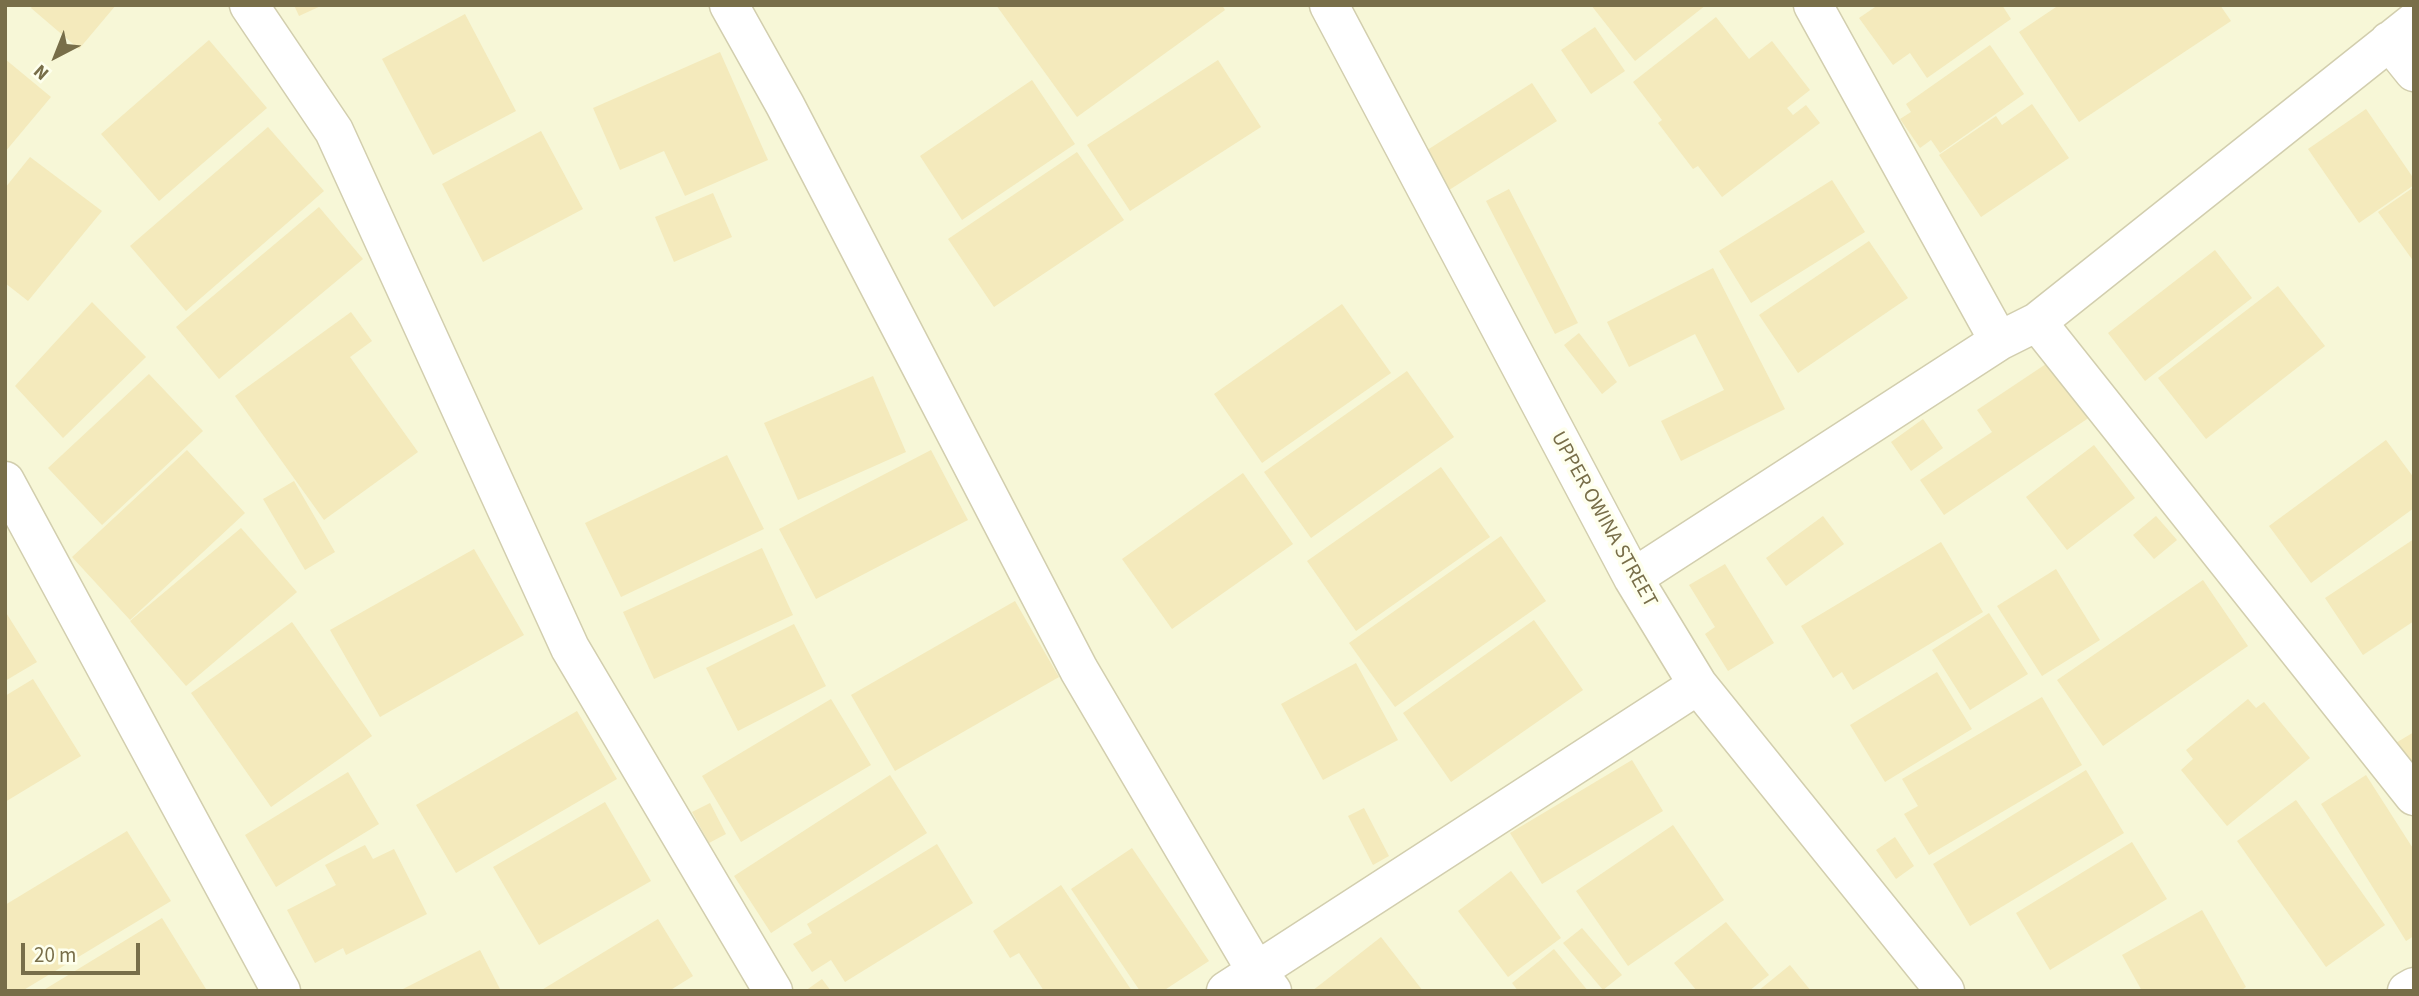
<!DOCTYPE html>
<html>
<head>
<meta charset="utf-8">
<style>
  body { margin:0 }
  #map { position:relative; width:2419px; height:996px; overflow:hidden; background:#fcfde6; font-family:"Source Sans 3",sans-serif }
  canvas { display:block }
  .frame { position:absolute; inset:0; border:7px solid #786e49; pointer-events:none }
  .north { position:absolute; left:21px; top:21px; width:70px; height:70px; -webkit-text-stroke:5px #feffed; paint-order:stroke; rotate:222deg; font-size:19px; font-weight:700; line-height:28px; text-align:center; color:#786e49 }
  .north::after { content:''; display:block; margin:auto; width:24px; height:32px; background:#786e49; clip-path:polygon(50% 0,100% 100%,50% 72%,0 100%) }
  .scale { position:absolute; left:21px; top:943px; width:119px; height:32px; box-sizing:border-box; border:4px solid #786e49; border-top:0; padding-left:9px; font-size:21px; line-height:24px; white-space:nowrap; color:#786e49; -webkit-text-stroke:5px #feffed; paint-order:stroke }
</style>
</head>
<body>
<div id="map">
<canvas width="2419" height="996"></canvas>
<div class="frame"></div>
<div class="north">N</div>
<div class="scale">20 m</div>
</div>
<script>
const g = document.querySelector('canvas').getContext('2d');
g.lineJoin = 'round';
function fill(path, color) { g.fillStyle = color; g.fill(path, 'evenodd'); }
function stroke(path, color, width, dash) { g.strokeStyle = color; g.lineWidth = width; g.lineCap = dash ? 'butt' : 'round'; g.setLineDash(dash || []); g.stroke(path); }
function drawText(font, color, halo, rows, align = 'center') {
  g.font = font + ' "Source Sans 3",sans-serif'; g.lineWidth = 7; g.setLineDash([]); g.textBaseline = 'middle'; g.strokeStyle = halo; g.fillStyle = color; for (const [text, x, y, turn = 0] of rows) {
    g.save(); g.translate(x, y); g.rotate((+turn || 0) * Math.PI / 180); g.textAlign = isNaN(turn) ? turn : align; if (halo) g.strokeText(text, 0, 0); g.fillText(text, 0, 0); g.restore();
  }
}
const residential = new Path2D(`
  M 5,5 L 2414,5 L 2414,991 L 5,991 Z`);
const building = new Path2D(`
  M 33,5 L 116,5 L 79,49 L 31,8 Z
  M 294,5 L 323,5 L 299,16 Z
  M 996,5 L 1222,5 L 1225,10 L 1077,117 Z
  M 1591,5 L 1706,5 L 1635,61 Z
  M 1878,5 L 2002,5 L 2011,19 L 1927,78 L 1910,53 L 1893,65 L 1859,18 Z
  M 2059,5 L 2220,5 L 2231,21 L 2079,122 L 2019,32 Z
  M 465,14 L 516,111 L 433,155 L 382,59 Z
  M 1716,17 L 1749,59 L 1772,41 L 1810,90 L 1787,108 L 1793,115 L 1806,105 L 1820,123 L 1722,197 L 1698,166 L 1693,169 L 1658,123 L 1662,120 L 1633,82 Z
  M 1595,27 L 1625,71 L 1591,94 L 1561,50 Z
  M 209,40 L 267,108 L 159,201 L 101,134 Z
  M 1990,45 L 2024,94 L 1940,153 L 1931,140 L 1920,148 L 1900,119 L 1911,112 L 1906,104 Z
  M 720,52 L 768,160 L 685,196 L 664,151 L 620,170 L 593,108 Z
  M 5,59 L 51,97 L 5,152 Z
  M 1218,60 L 1261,127 L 1130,211 L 1087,145 Z
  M 1032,80 L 1075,144 L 962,220 L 920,156 Z
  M 1532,83 L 1557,121 L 1446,192 L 1421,154 Z
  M 2032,104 L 2069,158 L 1981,217 L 1939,155 L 1996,116 L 2002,125 Z
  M 2366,109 L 2414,179 L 2414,185 L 2359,223 L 2308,149 Z
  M 268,127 L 324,191 L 186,311 L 130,246 Z
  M 541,131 L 583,209 L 483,262 L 442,184 Z
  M 1077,152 L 1124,220 L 994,307 L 948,239 Z
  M 30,157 L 102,211 L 28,301 L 5,283 L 5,188 Z
  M 1832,180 L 1865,232 L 1751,303 L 1719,251 Z
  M 2414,187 L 2414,262 L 2378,212 Z
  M 1509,189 L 1578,323 L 1555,334 L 1486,201 Z
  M 713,193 L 732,237 L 674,262 L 655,217 Z
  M 319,207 L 363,259 L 219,379 L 176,327 Z
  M 1869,241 L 1908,298 L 1798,373 L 1759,315 Z
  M 2215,250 L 2252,298 L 2145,381 L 2108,333 Z
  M 1713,268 L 1785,409 L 1681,461 L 1661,421 L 1724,390 L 1695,334 L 1629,367 L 1607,322 Z
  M 2278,286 L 2325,346 L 2206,439 L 2158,378 Z
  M 92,302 L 146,357 L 63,438 L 15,386 Z
  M 1342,304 L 1391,373 L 1262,463 L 1214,394 Z
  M 351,312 L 372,341 L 350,357 L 418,452 L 324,520 L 235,396 Z
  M 1579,333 L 1617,382 L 1602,394 L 1564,345 Z
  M 2052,360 L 2090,417 L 1944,515 L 1920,480 L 1992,432 L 1977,410 Z
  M 1407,371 L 1454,437 L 1311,538 L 1264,472 Z
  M 149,374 L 203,431 L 102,525 L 48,468 Z
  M 873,376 L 906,452 L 798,500 L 764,423 Z
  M 1923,419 L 1943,448 L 1911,471 L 1891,442 Z
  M 2386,440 L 2414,478 L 2414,508 L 2311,583 L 2269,526 Z
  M 2094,445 L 2135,498 L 2067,550 L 2026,497 Z
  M 187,450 L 245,513 L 130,620 L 72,557 Z
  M 931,450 L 968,520 L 816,599 L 779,529 Z
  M 727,455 L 764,529 L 621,597 L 585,523 Z
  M 1441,467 L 1490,537 L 1356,631 L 1307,561 Z
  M 1243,473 L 1293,544 L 1172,629 L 1122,559 Z
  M 294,481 L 335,552 L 305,570 L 263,499 Z
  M 1823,516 L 1844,544 L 1786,586 L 1766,558 Z
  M 2156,516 L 2177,540 L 2154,559 L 2133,535 Z
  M 241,528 L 297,592 L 186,686 L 130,621 Z
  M 1501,536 L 1546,601 L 1395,707 L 1349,643 Z
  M 2414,539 L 2414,621 L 2363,655 L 2325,598 Z
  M 1941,542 L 1983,612 L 1853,690 L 1842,672 L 1833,678 L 1801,626 Z
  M 762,548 L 793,615 L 654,679 L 623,612 Z
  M 474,549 L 524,635 L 380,717 L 330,630 Z
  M 1725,564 L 1774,643 L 1728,671 L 1705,634 L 1715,627 L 1689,585 Z
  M 2056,569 L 2100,640 L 2042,676 L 1997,606 Z
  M 2203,580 L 2248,646 L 2103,746 L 2057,680 Z
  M 1015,601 L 1059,677 L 895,771 L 851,695 Z
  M 5,611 L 37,662 L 5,681 Z
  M 1989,613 L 2028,674 L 1970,710 L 1932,650 Z
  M 1534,620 L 1583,690 L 1451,782 L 1403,713 Z
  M 292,622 L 372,736 L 271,807 L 191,693 Z
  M 794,624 L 826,686 L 738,731 L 706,668 Z
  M 1356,663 L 1398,740 L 1323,780 L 1281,704 Z
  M 1937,672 L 1972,729 L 1885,782 L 1850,725 Z
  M 33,679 L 81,756 L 5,802 L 5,696 Z
  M 2042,697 L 2082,765 L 1929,855 L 1904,814 L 1918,806 L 1902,779 Z
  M 831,699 L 871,765 L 741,842 L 702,776 Z
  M 2248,699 L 2256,708 L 2264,702 L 2310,758 L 2227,826 L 2181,770 L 2193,759 L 2186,750 Z
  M 577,711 L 617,779 L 456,873 L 416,805 Z
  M 2414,732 L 2414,775 L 2394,744 Z
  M 1632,760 L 1663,811 L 1542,884 L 1510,833 Z
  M 2086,770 L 2124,833 L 1970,926 L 1933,864 Z
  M 348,772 L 379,824 L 276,887 L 245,835 Z
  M 890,775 L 927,833 L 771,933 L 734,876 Z
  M 2366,775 L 2414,850 L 2414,936 L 2406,941 L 2321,804 Z
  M 2296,800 L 2385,925 L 2326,967 L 2237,841 Z
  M 605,802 L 651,881 L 539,945 L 493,867 Z
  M 710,803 L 726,834 L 709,843 L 692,812 Z
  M 1364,808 L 1389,856 L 1373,865 L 1348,816 Z
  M 1673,825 L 1724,900 L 1628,966 L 1576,891 Z
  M 127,831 L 171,901 L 22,991 L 7,991 L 5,905 Z
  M 1895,837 L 1914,866 L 1896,879 L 1876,850 Z
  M 2132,842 L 2167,899 L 2050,970 L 2016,913 Z
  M 937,844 L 973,903 L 845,982 L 831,960 L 812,972 L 793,944 L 812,933 L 807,924 Z
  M 365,845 L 373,859 L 394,849 L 427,914 L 346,955 L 343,948 L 315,963 L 287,910 L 336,885 L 325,865 Z
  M 1132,848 L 1209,961 L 1163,991 L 1140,991 L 1071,889 Z
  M 1511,871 L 1561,938 L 1508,977 L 1458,911 Z
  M 1061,885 L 1132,991 L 1044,991 L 1019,953 L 1010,958 L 993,931 Z
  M 2202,910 L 2246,987 L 2240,991 L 2142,991 L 2122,955 Z
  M 162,918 L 206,989 L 202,991 L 42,991 Z
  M 658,919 L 693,976 L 669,991 L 540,991 Z
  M 1726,922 L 1769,975 L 1749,991 L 1697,991 L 1674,963 Z
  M 1582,928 L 1622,975 L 1603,990 L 1563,943 Z
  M 1381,937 L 1423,991 L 1312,991 Z
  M 1554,949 L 1588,991 L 1518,991 L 1512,983 Z
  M 480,950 L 501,991 L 399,991 Z
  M 1790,965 L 1811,991 L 1758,991 Z
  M 822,979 L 831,991 L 805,991 Z`);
const street = new Path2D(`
  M 249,5 L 334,131 L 570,648 L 773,991
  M 729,5 L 785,105 L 1079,670 L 1255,969 L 1272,991
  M 1329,5 L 1633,578 L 1698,685 L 1945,991
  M 1813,5 L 1999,341
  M 2389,41 L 2414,72
  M 2037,322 L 2414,796
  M 5,481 L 281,991
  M 1633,578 L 1999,341 L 2037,322 L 2414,22
  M 1226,991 L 1698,685
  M 2407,991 L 2414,987`);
const streetNames = [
  ["UPPER OWINA STREET",1603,520,61]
];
fill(residential, '#f7f7d7');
fill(building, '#f4eabc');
stroke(street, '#d2ceae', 41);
stroke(street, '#fff', 38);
drawText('21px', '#786e49', '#feffed', streetNames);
</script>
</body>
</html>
